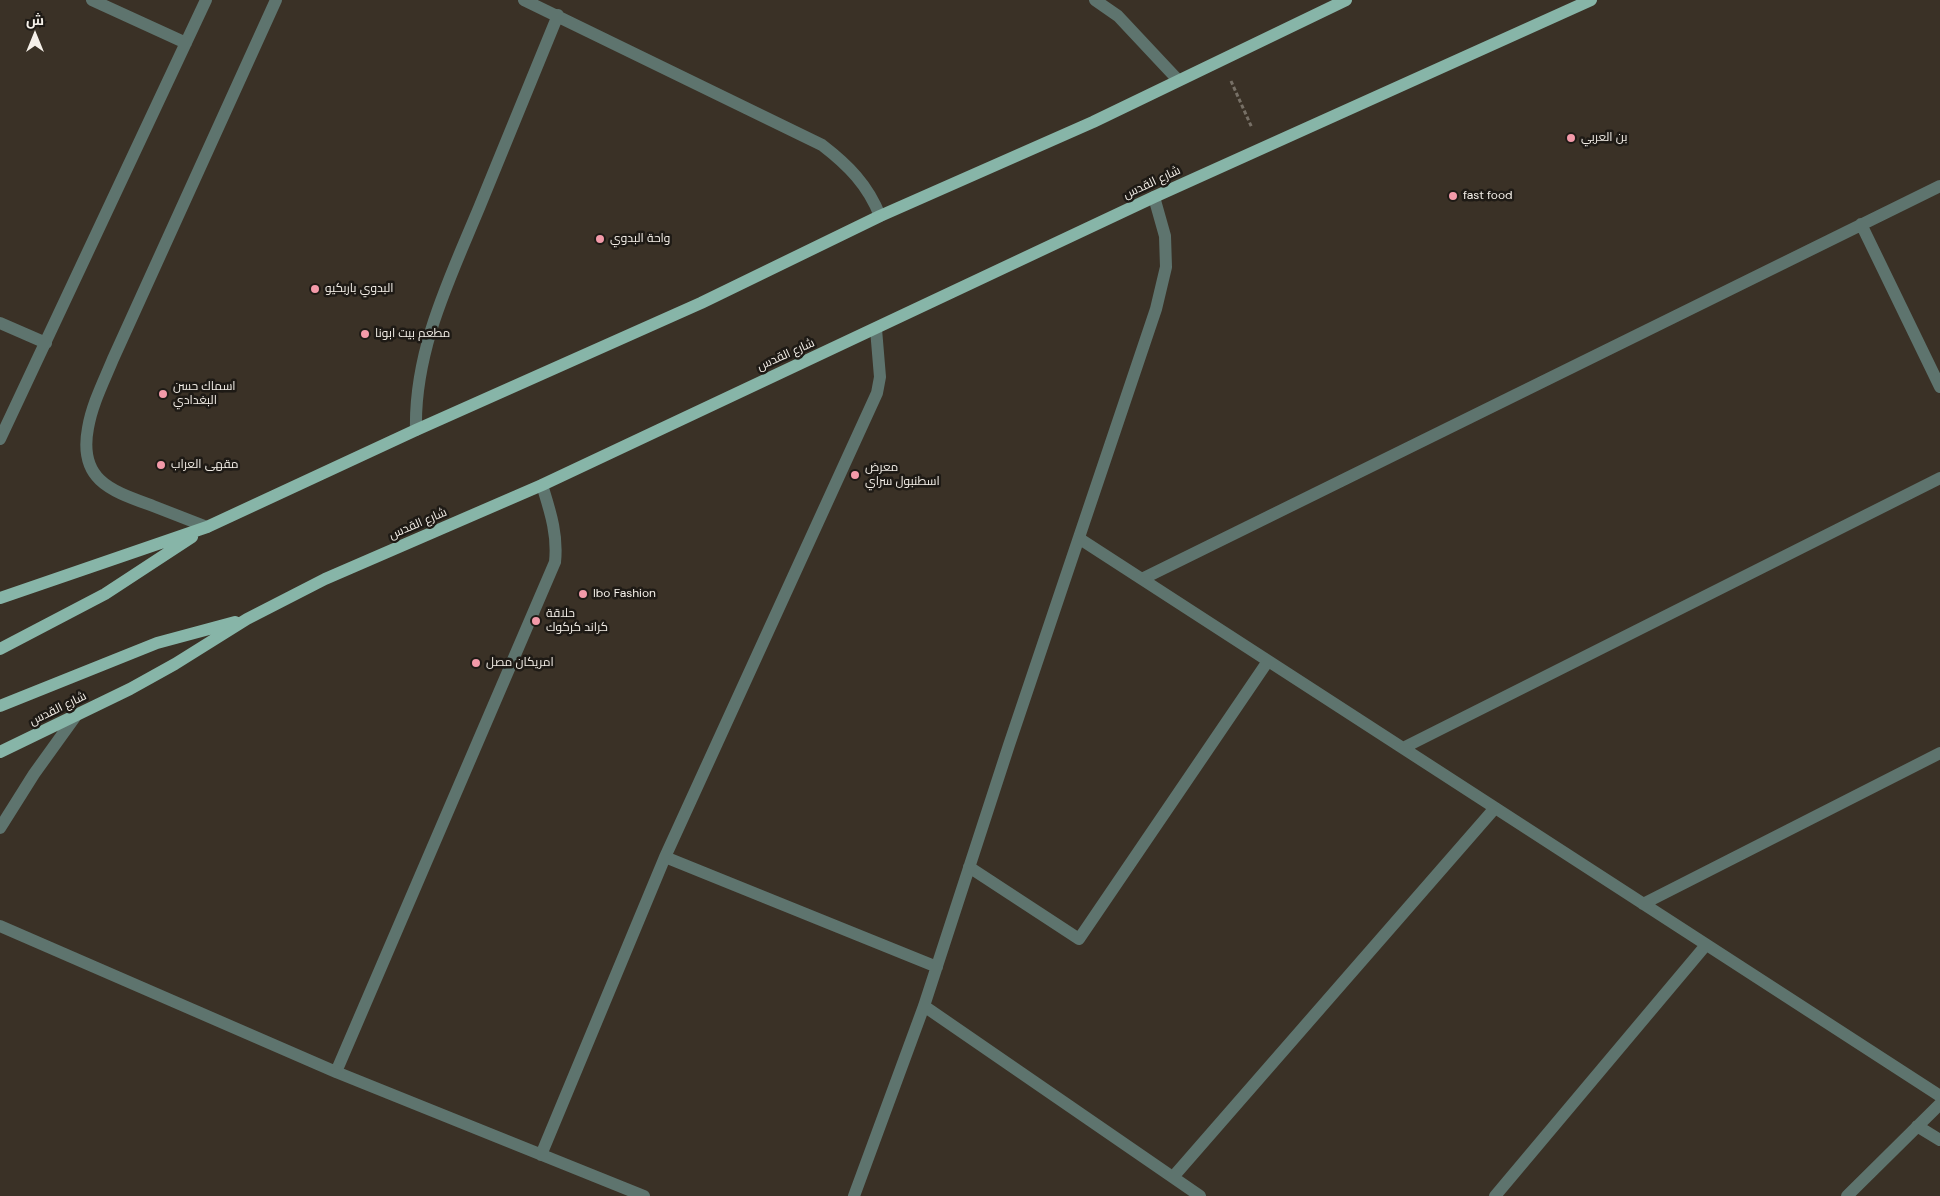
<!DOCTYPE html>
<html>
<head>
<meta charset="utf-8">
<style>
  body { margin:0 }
  #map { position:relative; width:1940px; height:1196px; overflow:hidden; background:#3a3126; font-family:"DM Sans",Cairo,sans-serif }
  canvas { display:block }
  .north { position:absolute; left:10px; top:10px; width:50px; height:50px; -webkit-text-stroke:4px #1e1a15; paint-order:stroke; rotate:0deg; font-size:14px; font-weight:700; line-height:20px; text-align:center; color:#f5f0e9 }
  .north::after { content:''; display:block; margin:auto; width:18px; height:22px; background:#f5f0e9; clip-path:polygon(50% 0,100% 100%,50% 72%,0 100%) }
</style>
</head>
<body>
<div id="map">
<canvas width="1940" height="1196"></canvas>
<div class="north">ش</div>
</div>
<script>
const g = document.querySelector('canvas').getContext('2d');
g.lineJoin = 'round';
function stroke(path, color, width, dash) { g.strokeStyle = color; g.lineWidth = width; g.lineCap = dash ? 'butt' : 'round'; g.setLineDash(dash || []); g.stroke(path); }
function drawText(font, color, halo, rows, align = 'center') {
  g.font = font + ' "DM Sans",Cairo,sans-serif'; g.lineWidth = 5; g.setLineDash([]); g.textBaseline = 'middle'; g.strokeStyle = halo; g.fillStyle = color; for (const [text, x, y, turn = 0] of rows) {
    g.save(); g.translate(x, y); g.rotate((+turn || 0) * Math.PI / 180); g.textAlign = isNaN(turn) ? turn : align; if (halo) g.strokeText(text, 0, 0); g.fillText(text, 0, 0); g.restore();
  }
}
const path = new Path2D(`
  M 1231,81 L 1252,128`);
const minor = new Path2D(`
  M 92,0 L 186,43
  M 524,0 L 822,145 C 848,165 868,185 880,216
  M 1095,0 L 1118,16 L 1178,80
  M 1861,224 L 1940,387
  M 0,323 L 46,343
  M 416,430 C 414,351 449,280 479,208 C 505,144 532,79 558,15
  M 0,439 L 206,0
  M 207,527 C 189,520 171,513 153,506 C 112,491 78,481 88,428 C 92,404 104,381 113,359 L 276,0
  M 1080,539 L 1940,1096
  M 1142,579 L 1940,186
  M 1403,748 L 1940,478
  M 0,828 L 34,774 L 75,717
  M 665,857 L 937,967
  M 969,867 L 1079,939 L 1268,661
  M 1643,904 L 1940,753
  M 0,926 L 336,1072 L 644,1196
  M 924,1006 L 1200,1196
  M 336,1072 L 555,562 C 558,534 550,511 542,485
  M 1917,1126 L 1940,1140
  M 541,1155 L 665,857 L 877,393 L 880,377 L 876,329
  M 1173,1177 L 1495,808
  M 854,1196 L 924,1006 L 1009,745 L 1156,309 L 1166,267 L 1165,236 L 1154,197
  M 1495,1196 L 1706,945
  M 1847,1196 L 1940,1104`);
const major = new Path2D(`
  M 0,598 L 207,527 L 416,430 L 701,303 L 880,216 L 1093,122 L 1346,0
  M 0,649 L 105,594 L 192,537
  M 0,706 L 157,643 L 235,622
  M 0,752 L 130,689 L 175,664 L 247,619 L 325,579 L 542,485 L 1154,197 L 1591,0`);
const markers = [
  [1571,138,5,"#f39aa9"],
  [1453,196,5,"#f39aa9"],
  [600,239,5,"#f39aa9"],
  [315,289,5,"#f39aa9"],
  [365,334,5,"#f39aa9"],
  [163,394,5,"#f39aa9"],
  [161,465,5,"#f39aa9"],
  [855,475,5,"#f39aa9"],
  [583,594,5,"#f39aa9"],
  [536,621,5,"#f39aa9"],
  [476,663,5,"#f39aa9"]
];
const poiNames = [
  ["بن العربي",1581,138],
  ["fast food",1463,196],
  ["واحة البدوي",610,239],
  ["البدوي باربكيو",325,289],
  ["مطعم بيت ابونا",375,334],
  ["اسماك حسن",173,387],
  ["البغدادي",173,401],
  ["مقهى العراب",171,465],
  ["معرض",865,468],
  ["اسطنبول سراي",865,482],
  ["Ibo Fashion",593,594],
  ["حلاقة",546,614],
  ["كراند كركوك",546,628],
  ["امريكان مصل",486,663]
];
const streetNames = [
  ["شارع القدس",1152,183,-25],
  ["شارع القدس",786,355,-24],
  ["شارع القدس",418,524,-23],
  ["شارع القدس",58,709,-26]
];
stroke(path, '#777066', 3, [4, 2.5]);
stroke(minor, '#5e746e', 12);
stroke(major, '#87b5a8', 12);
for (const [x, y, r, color] of markers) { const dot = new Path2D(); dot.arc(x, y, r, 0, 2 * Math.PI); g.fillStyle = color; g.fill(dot); stroke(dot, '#1e1a15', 2); }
drawText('12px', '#f5f0e9', '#1e1a15', poiNames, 'left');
drawText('12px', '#f5f0e9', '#1e1a15', streetNames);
</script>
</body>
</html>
